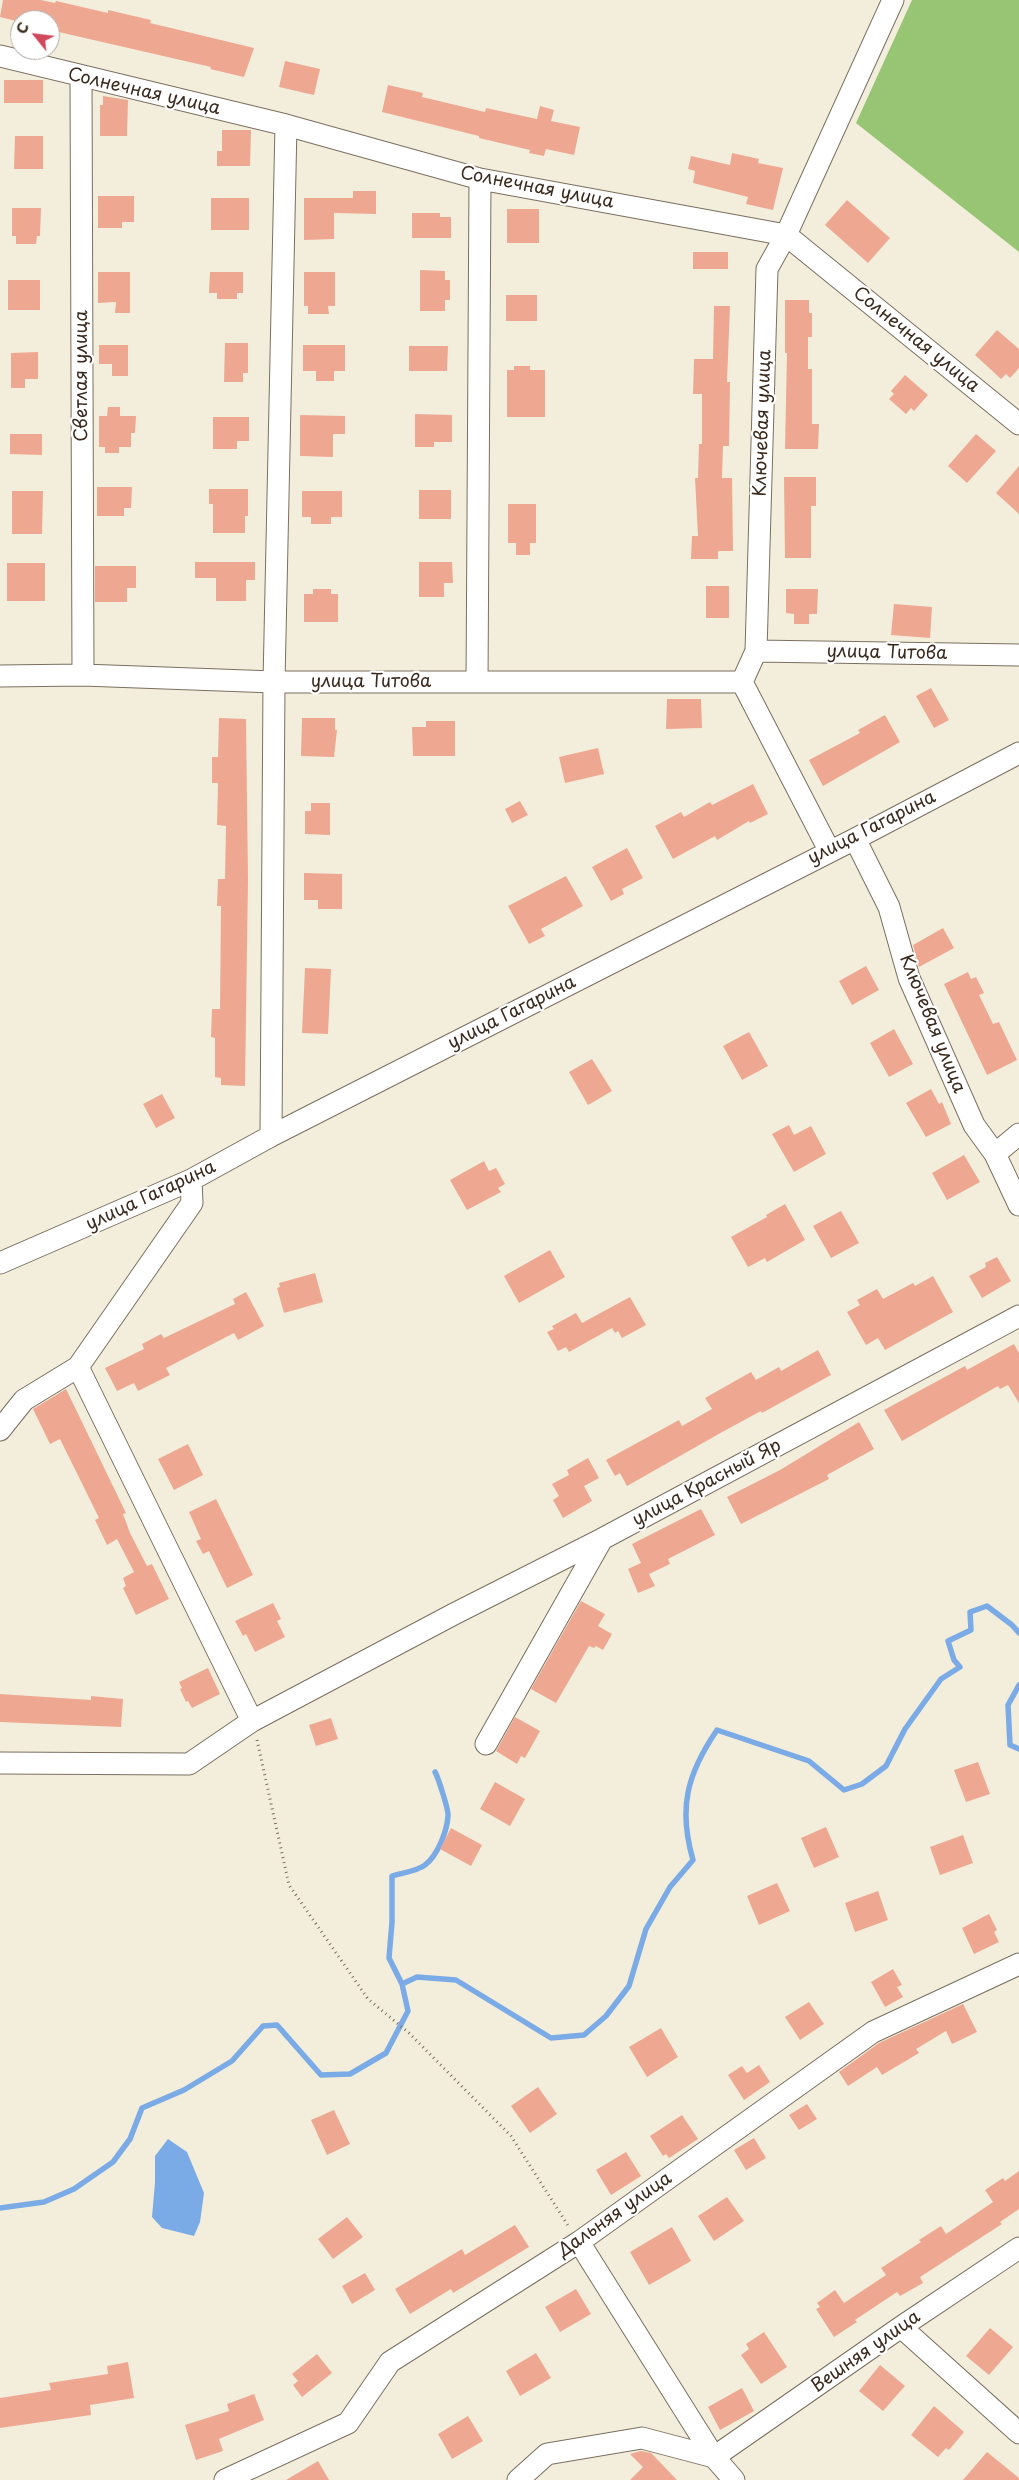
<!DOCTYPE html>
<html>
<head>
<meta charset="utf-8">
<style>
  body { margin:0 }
  #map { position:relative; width:1019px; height:2480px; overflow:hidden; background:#f3eedb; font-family:"Playpen Sans",sans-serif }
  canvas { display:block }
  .north { position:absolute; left:10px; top:10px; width:50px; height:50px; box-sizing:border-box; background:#fff; border:1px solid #b1aaa5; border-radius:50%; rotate:299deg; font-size:14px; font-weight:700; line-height:20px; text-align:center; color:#3b2a1e }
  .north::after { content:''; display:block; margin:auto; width:18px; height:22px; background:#d1495b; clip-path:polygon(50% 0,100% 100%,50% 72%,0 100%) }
</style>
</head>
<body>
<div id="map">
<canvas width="1019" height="2480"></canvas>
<div class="north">С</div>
</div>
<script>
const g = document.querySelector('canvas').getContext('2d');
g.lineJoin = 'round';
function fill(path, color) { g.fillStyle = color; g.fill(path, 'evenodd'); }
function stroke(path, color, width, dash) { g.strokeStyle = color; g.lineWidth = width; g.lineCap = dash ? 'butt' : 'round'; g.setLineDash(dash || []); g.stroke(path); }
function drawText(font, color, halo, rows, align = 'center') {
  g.font = font + ' "Playpen Sans",sans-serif'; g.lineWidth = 4.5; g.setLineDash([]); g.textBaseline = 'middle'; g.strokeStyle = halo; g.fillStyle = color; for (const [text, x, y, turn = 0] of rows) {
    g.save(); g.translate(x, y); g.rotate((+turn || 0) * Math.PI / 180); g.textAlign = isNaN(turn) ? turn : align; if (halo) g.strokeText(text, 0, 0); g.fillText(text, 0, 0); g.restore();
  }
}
const green = new Path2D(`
  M 912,0 L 1019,0 L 1019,252 L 856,123 Z`);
const water = new Path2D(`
  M 168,2139 L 187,2152 L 204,2193 L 200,2222 L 194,2236 L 162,2228 L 152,2217 L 155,2182 L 155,2156 Z`);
const stream = new Path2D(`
  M 1019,1685 L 1008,1705 L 1010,1745 L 1019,1749
  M 402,1984 L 389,1958 L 392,1922 L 392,1876 C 401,1873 418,1871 425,1865 C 438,1855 447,1831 448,1816 C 449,1811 438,1777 435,1772
  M 0,2208 L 44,2202 L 74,2189 L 113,2162 L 130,2139 L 142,2108 L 184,2090 L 232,2061 L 263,2026 L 277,2025 L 321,2075 L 350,2074 L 386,2053 L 408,2011 L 402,1984 L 417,1977 L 456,1980 L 551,2038 L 584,2035 L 606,2016 L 629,1986 L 646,1929 L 670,1887 L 693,1860 C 678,1808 687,1774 717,1730 L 809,1761 L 844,1790 L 862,1784 L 886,1766 L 905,1729 L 941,1679 L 960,1667 L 954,1660 L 948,1641 L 971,1630 L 970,1612 L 987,1606 L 1012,1625 L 1019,1633`);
const building = new Path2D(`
  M 3,0 L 41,0 L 55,3 L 56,1 L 108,13 L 108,10 L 151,20 L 150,23 L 254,48 L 244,77 L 210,69 L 211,67 L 50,30 L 50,20 L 20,20 L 20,22 L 0,17 Z
  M 285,61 L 320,69 L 314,95 L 279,87 Z
  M 4,80 L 43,80 L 43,103 L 4,103 Z
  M 388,85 L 423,93 L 422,97 L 485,112 L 486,108 L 537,119 L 540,106 L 554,110 L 551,121 L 580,127 L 574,155 L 546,149 L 544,156 L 529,153 L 530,150 L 479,138 L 479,136 L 382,112 Z
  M 103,96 L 128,100 L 127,136 L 100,136 L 100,105 L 103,105 Z
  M 222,130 L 251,130 L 250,166 L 217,166 L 217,151 L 222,151 Z
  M 15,136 L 43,136 L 43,169 L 14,169 Z
  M 732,153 L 759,159 L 758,163 L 783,168 L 773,210 L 746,204 L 748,197 L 693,183 L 695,171 L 688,169 L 691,156 L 730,165 Z
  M 353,191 L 376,191 L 376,214 L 334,213 L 334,239 L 304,240 L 304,198 L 353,198 Z
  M 98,196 L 134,196 L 134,222 L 122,222 L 122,228 L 98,228 Z
  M 211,198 L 249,198 L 249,230 L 211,230 Z
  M 847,200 L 890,238 L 868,263 L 825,225 Z
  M 12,208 L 41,208 L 40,236 L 37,236 L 36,244 L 16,244 L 16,236 L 12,236 Z
  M 507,209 L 539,209 L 539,243 L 507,243 Z
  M 412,213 L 440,213 L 440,217 L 451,217 L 451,238 L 412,238 Z
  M 693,252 L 728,252 L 728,269 L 693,269 Z
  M 420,270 L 445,271 L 445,280 L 450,280 L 450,300 L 445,300 L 445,311 L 420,311 Z
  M 98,272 L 130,272 L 130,313 L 115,313 L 116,302 L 98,303 Z
  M 210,272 L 243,272 L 243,293 L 237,293 L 237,299 L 217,299 L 217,293 L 209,293 Z
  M 304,272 L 335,272 L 335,306 L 328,306 L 329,314 L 308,314 L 308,306 L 304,306 Z
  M 8,280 L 40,280 L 40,310 L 8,310 Z
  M 506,295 L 537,295 L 537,321 L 506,321 Z
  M 785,300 L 809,300 L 809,313 L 812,313 L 812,337 L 808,337 L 808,369 L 812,369 L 812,424 L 819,424 L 818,449 L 785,449 L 787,353 L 785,353 Z
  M 714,306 L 730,306 L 727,382 L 730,382 L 729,446 L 723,446 L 722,478 L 732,478 L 733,551 L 718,551 L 718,559 L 691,559 L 692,536 L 698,536 L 695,478 L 698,478 L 699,444 L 702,444 L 702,394 L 693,394 L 694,359 L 713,359 Z
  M 997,330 L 1019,349 L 1019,368 L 1010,378 L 1006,374 L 1001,379 L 975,355 Z
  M 225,343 L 248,343 L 248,373 L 243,373 L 243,382 L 224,382 Z
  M 99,345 L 128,345 L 128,376 L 112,376 L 112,364 L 99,364 Z
  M 303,345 L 345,345 L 345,371 L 334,371 L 334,381 L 316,381 L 316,371 L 303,371 Z
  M 409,346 L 448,346 L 447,371 L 409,371 Z
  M 38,352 L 38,379 L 25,379 L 25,388 L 11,388 L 11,353 Z
  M 514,366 L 530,366 L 530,370 L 545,370 L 545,417 L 507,417 L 507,370 L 514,370 Z
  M 905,375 L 928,395 L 914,411 L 911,408 L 906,414 L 889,399 L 894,394 L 891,391 Z
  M 108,407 L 120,407 L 120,416 L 136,416 L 135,433 L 131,433 L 131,447 L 119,447 L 119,453 L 105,453 L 105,447 L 99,447 L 99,416 L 107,416 Z
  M 415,414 L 452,415 L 452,442 L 434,442 L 434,447 L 415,447 Z
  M 300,415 L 345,416 L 345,434 L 333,434 L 333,457 L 300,456 Z
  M 213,417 L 249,417 L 249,441 L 237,441 L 237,449 L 213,449 Z
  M 10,434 L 42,434 L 42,455 L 10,454 Z
  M 976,434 L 996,451 L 967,483 L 948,466 Z
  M 1019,466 L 1019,514 L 996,493 Z
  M 784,477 L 816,477 L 816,506 L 811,506 L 811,558 L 785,558 Z
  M 97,487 L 132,487 L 131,508 L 124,508 L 124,516 L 97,516 Z
  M 209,489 L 248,489 L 248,516 L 245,516 L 245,533 L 213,533 L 213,504 L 209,504 Z
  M 419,490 L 451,490 L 451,519 L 419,519 Z
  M 12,491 L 43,491 L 42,534 L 12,534 Z
  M 302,491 L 342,491 L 342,517 L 331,517 L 331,524 L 311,524 L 311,517 L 302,517 Z
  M 508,504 L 536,504 L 536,543 L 530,543 L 530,555 L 516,555 L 516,543 L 508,543 Z
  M 195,562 L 255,562 L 255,580 L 246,580 L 246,601 L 216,601 L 216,578 L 195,578 Z
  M 419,562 L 452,562 L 453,583 L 444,583 L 444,597 L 419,597 Z
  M 7,563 L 45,563 L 45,601 L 7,601 Z
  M 95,566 L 136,566 L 136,588 L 127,588 L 127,602 L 95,602 Z
  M 706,586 L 729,586 L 729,618 L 706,618 Z
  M 313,589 L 331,589 L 331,594 L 338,594 L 338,622 L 304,622 L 304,594 L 313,594 Z
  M 786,589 L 818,589 L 817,614 L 809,614 L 809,624 L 794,624 L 794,614 L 786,613 Z
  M 894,604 L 932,607 L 930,638 L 891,635 Z
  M 931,688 L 949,720 L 934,728 L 916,696 Z
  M 667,699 L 701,699 L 702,728 L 666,729 Z
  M 885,715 L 900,742 L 823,786 L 809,760 L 860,733 L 858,730 Z
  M 219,718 L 246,719 L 248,879 L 245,1086 L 221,1085 L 221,1078 L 215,1077 L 215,1038 L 211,1037 L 212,1009 L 220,1009 L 221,906 L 217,906 L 218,879 L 225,879 L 226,826 L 217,825 L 218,783 L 212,783 L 212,757 L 218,757 Z
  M 302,718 L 335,718 L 335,730 L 337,730 L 334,757 L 301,756 Z
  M 426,721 L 455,721 L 455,756 L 413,756 L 412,727 L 426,727 Z
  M 598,748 L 604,774 L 565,783 L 559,757 Z
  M 753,784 L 768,814 L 750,823 L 749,821 L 717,840 L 715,836 L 673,859 L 655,826 L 681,812 L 684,817 L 710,802 L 712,805 Z
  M 520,801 L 528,815 L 512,823 L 505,809 Z
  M 311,803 L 330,803 L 330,835 L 305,834 L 305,811 L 311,811 Z
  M 627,848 L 643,878 L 622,889 L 624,894 L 611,901 L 592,867 Z
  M 304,873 L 342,874 L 342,909 L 318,909 L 318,900 L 304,900 Z
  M 566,876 L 583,906 L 541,929 L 545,936 L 529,944 L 508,906 Z
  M 943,928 L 954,948 L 919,967 L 913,945 Z
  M 866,966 L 879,990 L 852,1005 L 839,981 Z
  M 305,968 L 331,969 L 328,1034 L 302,1033 Z
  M 968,972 L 971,979 L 976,977 L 984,993 L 979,995 L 993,1024 L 999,1022 L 1017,1060 L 987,1075 L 944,984 Z
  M 894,1029 L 913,1064 L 889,1077 L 870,1043 Z
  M 749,1032 L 768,1066 L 742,1080 L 723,1046 Z
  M 592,1059 L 612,1091 L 588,1105 L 569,1072 Z
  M 931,1089 L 939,1104 L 942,1102 L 951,1124 L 926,1137 L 906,1103 Z
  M 162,1094 L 175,1118 L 156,1128 L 143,1104 Z
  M 789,1125 L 794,1135 L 811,1126 L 826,1154 L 794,1172 L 772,1134 Z
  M 964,1155 L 980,1182 L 947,1200 L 932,1173 Z
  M 484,1161 L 489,1171 L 496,1168 L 505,1184 L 498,1188 L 501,1192 L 467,1210 L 450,1180 Z
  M 785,1204 L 805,1240 L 767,1262 L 765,1258 L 748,1267 L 731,1237 L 767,1217 L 766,1215 Z
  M 841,1211 L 859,1243 L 831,1258 L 813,1226 Z
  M 550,1250 L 565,1277 L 519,1303 L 504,1276 Z
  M 997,1257 L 1011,1281 L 982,1298 L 969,1276 L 986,1267 L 985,1263 Z
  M 315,1273 L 323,1302 L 284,1313 L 277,1288 L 280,1287 L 279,1283 Z
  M 933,1276 L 953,1312 L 885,1350 L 878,1338 L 866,1345 L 847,1312 L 860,1305 L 857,1300 L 877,1289 L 883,1299 L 913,1283 L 915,1286 Z
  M 246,1292 L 264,1326 L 238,1340 L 234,1333 L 166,1368 L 170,1375 L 138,1391 L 134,1383 L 117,1391 L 105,1368 L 144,1349 L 142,1344 L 161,1334 L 164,1338 L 235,1304 L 233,1299 Z
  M 630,1297 L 646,1325 L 622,1338 L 618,1331 L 615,1333 L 612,1328 L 569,1352 L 566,1347 L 558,1351 L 547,1332 L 554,1329 L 552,1326 L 576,1313 L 582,1323 Z
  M 1014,1344 L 1019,1353 L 1019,1403 L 1008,1385 L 1000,1389 L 998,1386 L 902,1441 L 884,1410 L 965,1366 L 967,1370 Z
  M 818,1350 L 831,1375 L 762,1413 L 761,1411 L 724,1431 L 627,1486 L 620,1473 L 615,1476 L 606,1460 L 679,1420 L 682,1426 L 712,1409 L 705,1398 L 751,1372 L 756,1380 L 779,1367 L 781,1371 Z
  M 66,1389 L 126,1513 L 123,1514 L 130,1533 L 147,1566 L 152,1564 L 169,1599 L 136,1615 L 123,1588 L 126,1586 L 123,1578 L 134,1572 L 117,1539 L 107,1545 L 95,1520 L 99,1518 L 60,1439 L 50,1444 L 33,1409 Z
  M 859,1422 L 874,1449 L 827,1475 L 829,1479 L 741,1524 L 727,1497 L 780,1470 Z
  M 188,1444 L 203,1475 L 174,1490 L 158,1459 Z
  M 588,1458 L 599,1478 L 584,1486 L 592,1501 L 563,1518 L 553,1500 L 559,1496 L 552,1484 L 569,1475 L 567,1470 Z
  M 216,1499 L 253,1575 L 227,1588 L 209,1551 L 203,1554 L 196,1541 L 201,1539 L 189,1512 Z
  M 701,1509 L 715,1535 L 668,1559 L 670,1564 L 649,1574 L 655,1586 L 638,1593 L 628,1569 L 641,1563 L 632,1544 Z
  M 581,1601 L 605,1614 L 598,1626 L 612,1634 L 603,1650 L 596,1646 L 594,1648 L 589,1646 L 556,1703 L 531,1689 Z
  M 273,1603 L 281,1619 L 277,1621 L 285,1637 L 255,1652 L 246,1634 L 243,1636 L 235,1621 Z
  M 208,1668 L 220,1694 L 192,1708 L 188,1701 L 186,1702 L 180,1689 L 182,1688 L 179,1682 Z
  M 0,1694 L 91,1700 L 91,1696 L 123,1699 L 121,1727 L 0,1722 Z
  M 515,1717 L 540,1731 L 525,1758 L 521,1756 L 517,1764 L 496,1751 Z
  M 331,1718 L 338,1739 L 316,1746 L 309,1725 Z
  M 978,1762 L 990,1794 L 966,1802 L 954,1770 Z
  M 495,1782 L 525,1799 L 510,1826 L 480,1809 Z
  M 826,1827 L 839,1857 L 814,1868 L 801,1838 Z
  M 451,1828 L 482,1845 L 471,1866 L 440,1849 Z
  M 963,1835 L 973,1863 L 940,1875 L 930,1847 Z
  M 777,1883 L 790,1911 L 759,1925 L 747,1896 Z
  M 878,1891 L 888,1920 L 855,1932 L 845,1903 Z
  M 989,1914 L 997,1930 L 994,1932 L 999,1942 L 974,1954 L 962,1928 Z
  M 893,1969 L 902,1985 L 897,1987 L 903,1997 L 885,2007 L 871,1982 Z
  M 809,2002 L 824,2024 L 800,2040 L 785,2017 Z
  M 963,2004 L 977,2032 L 952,2044 L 946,2031 L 916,2049 L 919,2053 L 882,2075 L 877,2067 L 848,2086 L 839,2072 L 879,2043 Z
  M 661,2028 L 678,2057 L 647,2077 L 629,2047 Z
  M 759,2065 L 770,2082 L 744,2100 L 728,2075 L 742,2066 L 747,2073 Z
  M 538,2087 L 557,2114 L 530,2133 L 511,2106 Z
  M 807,2104 L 817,2119 L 799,2130 L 789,2115 Z
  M 334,2110 L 350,2144 L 327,2155 L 311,2120 Z
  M 682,2115 L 698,2139 L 669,2158 L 666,2154 L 663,2156 L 650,2136 Z
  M 754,2138 L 766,2158 L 746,2170 L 734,2150 Z
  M 626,2152 L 641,2176 L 611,2195 L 596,2170 Z
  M 1019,2171 L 1019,2209 L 1000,2222 L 1002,2224 L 920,2277 L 923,2283 L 900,2296 L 897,2292 L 855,2320 L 857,2322 L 834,2337 L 816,2309 L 820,2307 L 817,2303 L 835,2290 L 844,2303 L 886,2275 L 881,2268 L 921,2242 L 919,2240 L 941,2226 L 946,2234 L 993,2202 L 985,2190 L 1003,2178 L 1005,2181 Z
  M 727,2197 L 744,2221 L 714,2241 L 698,2216 Z
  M 347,2217 L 363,2237 L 333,2259 L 318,2239 Z
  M 515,2225 L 529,2247 L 453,2293 L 451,2289 L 410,2314 L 395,2289 L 462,2249 L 465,2255 Z
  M 672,2227 L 691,2261 L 649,2285 L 630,2252 Z
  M 365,2273 L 375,2290 L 352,2304 L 342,2286 Z
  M 576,2289 L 591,2314 L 560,2332 L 545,2307 Z
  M 990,2328 L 1013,2347 L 989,2375 L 966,2356 Z
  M 764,2332 L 787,2367 L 761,2384 L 741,2355 L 749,2349 L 746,2344 Z
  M 536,2353 L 551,2378 L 520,2396 L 506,2371 Z
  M 317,2354 L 332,2373 L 302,2397 L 293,2385 L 298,2381 L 292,2374 Z
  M 128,2362 L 134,2398 L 90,2405 L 91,2415 L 0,2428 L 0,2398 L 51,2390 L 49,2383 L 108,2374 L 107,2366 Z
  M 880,2365 L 905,2386 L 883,2411 L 859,2391 Z
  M 742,2388 L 754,2411 L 720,2430 L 708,2407 Z
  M 254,2394 L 264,2420 L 219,2439 L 223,2451 L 196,2460 L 185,2425 L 229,2411 L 227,2404 Z
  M 934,2406 L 964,2432 L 949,2450 L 946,2448 L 938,2457 L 911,2435 Z
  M 468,2416 L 483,2441 L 452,2459 L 438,2434 Z
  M 641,2451 L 651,2453 L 677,2480 L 630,2480 L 643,2467 L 630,2454 Z
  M 987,2452 L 1019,2478 L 1019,2480 L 963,2480 Z
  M 318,2461 L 329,2480 L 286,2480 Z`);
const path = new Path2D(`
  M 257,1740 L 289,1885 L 368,1999 L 409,2033 L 511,2136 L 569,2227`);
const minor = new Path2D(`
  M 0,56 L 286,125 L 480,179 L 786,235 L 1019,424
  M 81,77 L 83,675
  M 756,651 L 1019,655
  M 0,676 L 83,675 L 274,682 L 742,682
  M 477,682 L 480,179
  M 855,839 L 889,907 L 909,978 L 974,1125 L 995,1154 L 1019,1205
  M 829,850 L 742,682 L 756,651 L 767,269 L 786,235 L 893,0
  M 271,1136 L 274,682 L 286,125
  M 995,1154 L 1019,1134
  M 191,1180 L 192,1203 L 78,1367 L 252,1721
  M 0,1263 L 191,1180 L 271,1136 L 855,839 L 1019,753
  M 0,1430 L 24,1400 L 78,1367
  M 486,1744 L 602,1539 L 1019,1316
  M 0,1763 L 189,1764 L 252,1721 L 454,1614 L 602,1539
  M 579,2242 L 714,2457 L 734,2480
  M 901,2327 L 1019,2433
  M 714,2457 L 901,2327 L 1019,2248
  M 225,2480 L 348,2423 L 390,2362 L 579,2242 L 873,2032 L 1019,1964
  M 518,2480 L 547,2454 L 642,2438 L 714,2457`);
const streetNames = [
  ["Солнечная улица",144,92,13],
  ["Солнечная улица",537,188,11],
  ["Солнечная улица",916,340,39],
  ["Светлая улица",82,376,-90],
  ["Ключевая улица",763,423,-88],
  ["улица Титова",887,653,1],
  ["улица Титова",371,682],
  ["улица Гагарина",872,828,-27],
  ["улица Гагарина",512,1013,-27],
  ["Ключевая улица",932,1024,68],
  ["улица Гагарина",151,1196,-25],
  ["улица Красный Яр",707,1483,-28],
  ["Дальняя улица",615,2215,-35],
  ["Вешняя улица",866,2352,-35]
];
fill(green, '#97c573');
fill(water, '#7babe6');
stroke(stream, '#7babe6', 5.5);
fill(building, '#eea892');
stroke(minor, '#7b6f60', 23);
stroke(path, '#7b6f60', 3, [1, 4]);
stroke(minor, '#fff', 21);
drawText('18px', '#3b2a1e', '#fff', streetNames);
</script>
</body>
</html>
